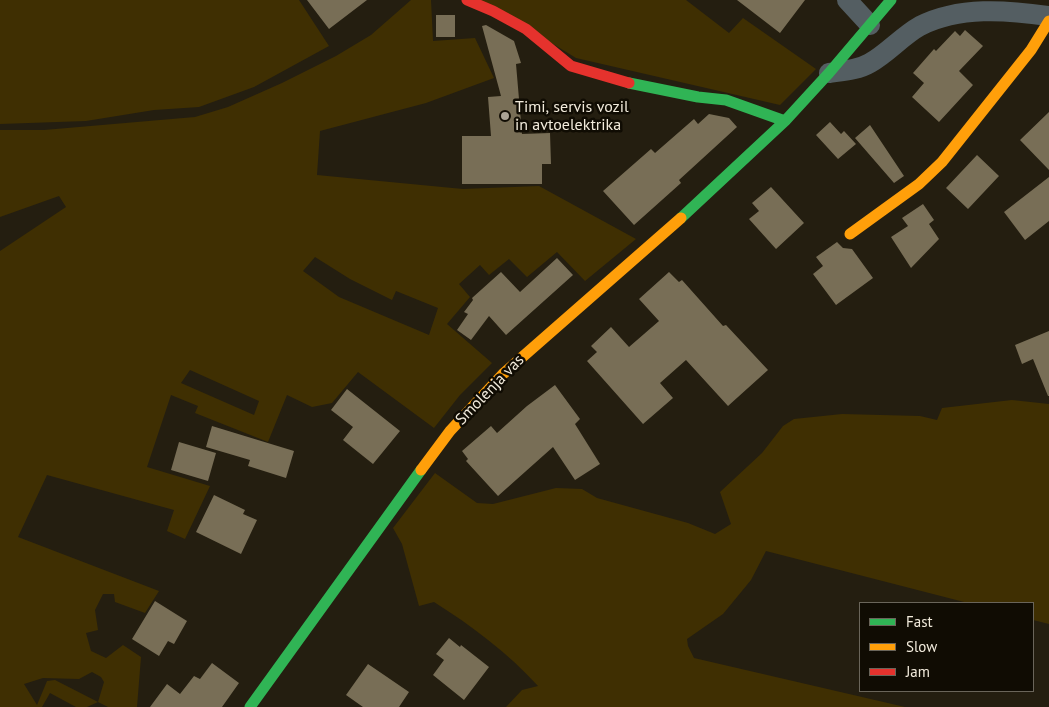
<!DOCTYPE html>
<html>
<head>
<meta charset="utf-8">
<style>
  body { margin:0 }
  #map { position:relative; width:1049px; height:707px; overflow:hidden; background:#241e10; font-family:"PT Sans",sans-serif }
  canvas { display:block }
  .legend { position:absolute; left:859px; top:602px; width:175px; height:90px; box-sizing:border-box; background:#100c03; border:1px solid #6a655a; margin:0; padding:6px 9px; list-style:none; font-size:15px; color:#f2ebdc }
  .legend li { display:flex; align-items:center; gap:10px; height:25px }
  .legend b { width:25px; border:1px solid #6a655a }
</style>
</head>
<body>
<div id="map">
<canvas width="1049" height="707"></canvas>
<ul class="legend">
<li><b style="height:6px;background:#30b455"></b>Fast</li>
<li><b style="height:6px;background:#ff9f0a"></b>Slow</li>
<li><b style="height:6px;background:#e5322d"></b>Jam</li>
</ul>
</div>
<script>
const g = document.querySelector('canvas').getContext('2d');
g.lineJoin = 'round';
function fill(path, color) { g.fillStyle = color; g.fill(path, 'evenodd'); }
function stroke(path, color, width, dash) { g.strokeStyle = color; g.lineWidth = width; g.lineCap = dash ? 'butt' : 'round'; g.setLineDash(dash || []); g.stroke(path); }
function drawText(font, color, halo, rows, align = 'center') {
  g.font = font + ' "PT Sans",sans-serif'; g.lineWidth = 5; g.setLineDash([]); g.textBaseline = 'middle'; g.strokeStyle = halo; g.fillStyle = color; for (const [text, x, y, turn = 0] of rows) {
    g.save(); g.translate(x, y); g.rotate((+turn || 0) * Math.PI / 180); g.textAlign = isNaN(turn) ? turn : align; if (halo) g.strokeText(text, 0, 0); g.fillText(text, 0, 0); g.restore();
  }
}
const green = new Path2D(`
  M 0,0 L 299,0 L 329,46 L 254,87 L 199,107 L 154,110 L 86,121 L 0,124 Z
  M 411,0 L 431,0 L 433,41 L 475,38 L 494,78 L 426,103 L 320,131 L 317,175 L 463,189 L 539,186 L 636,239 L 585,281 L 557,252 L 527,277 L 509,259 L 489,275 L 480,265 L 459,284 L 470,297 L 447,324 L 492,363 L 460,395 L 434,428 L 358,372 L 332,403 L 312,407 L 287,395 L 268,442 L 195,413 L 198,406 L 171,395 L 147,467 L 210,486 L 185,539 L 167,531 L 174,510 L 47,475 L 18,537 L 159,591 L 145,613 L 115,602 L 114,594 L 103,594 L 95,610 L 98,630 L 86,633 L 91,651 L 106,658 L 123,645 L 141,657 L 137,707 L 108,707 L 98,702 L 87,707 L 76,707 L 50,693 L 42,707 L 0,707 L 0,251 L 66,207 L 59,196 L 0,217 L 0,130 L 44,130 L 195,117 L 228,107 L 282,83 L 336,56 L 371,35 ZM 315,257 L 350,279 L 392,300 L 396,291 L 438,308 L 429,335 L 339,297 L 303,271 ZM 190,370 L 259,401 L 254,415 L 181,383 ZM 92,672 L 101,677 L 104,682 L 98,702 L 55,680 L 47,681 L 37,705 L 24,684 L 43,678 L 79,679 Z
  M 481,0 L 686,0 L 729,33 L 743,18 L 816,69 L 780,105 L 576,58 Z
  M 1012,400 L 1049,404 L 1049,624 L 1033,620 L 1033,603 L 968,603 L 766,551 L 751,580 L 723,614 L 687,639 L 688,646 L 694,658 L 905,707 L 506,707 L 522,690 L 538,686 C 508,653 472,626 434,602 L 419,606 L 402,544 L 393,528 L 435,473 L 477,503 L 493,504 L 556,488 L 582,489 L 597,498 L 688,523 L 715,534 L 731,524 L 720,492 L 762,453 L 783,426 L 794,419 L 842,414 L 920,416 L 937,420 L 942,408 Z`);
const building = new Path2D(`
  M 307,0 L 367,0 L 329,29 Z
  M 737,0 L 805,0 L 780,33 Z
  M 436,15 L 455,15 L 455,37 L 436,37 Z
  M 486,25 L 514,41 L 521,63 L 516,64 L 522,134 L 550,133 L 551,164 L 542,164 L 542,184 L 462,184 L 462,136 L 491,136 L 488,97 L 501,96 L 482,26 Z
  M 965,30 L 983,46 L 959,71 L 973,85 L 939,122 L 912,97 L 924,83 L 913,73 L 934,49 L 936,51 L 955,31 L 960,36 Z
  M 1049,112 L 1049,170 L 1020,140 Z
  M 709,114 L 729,118 L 737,127 L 679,180 L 681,183 L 634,225 L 603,191 L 651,149 L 655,153 L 694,119 L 698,124 Z
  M 830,122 L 841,134 L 844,131 L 856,144 L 838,159 L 816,135 Z
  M 870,125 L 904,176 L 894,183 L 855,138 Z
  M 977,155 L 999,176 L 968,209 L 946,188 Z
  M 1049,177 L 1049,221 L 1025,240 L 1004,212 Z
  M 771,187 L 804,223 L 776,249 L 749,219 L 759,211 L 752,203 Z
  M 923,204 L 934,220 L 929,224 L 939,239 L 911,268 L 891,237 L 908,226 L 902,218 Z
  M 837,242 L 843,248 L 852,249 L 873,278 L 836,305 L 813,274 L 823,266 L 816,257 Z
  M 557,258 L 573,275 L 506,335 L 489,316 L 471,340 L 457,330 L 468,314 L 464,312 L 473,300 L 472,298 L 501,272 L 520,292 Z
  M 669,272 L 679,282 L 682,280 L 723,326 L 726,325 L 768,370 L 728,406 L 686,360 L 660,383 L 673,398 L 643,424 L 587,361 L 597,352 L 591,346 L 611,327 L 629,347 L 659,321 L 639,299 Z
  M 1049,331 L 1049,396 L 1048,396 L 1033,359 L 1022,364 L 1015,345 Z
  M 555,385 L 580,419 L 575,424 L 600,464 L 575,480 L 553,447 L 498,496 L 466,461 L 468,459 L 462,451 L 491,426 L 497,433 L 527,406 Z
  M 347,389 L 400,431 L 373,464 L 343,440 L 353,427 L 331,410 Z
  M 212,426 L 294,451 L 286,478 L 248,466 L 250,460 L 206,447 Z
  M 179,442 L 216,453 L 208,481 L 171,470 Z
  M 214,495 L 245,510 L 243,514 L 257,520 L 241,554 L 196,532 Z
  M 155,601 L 187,621 L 174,644 L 168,641 L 159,656 L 132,639 Z
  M 449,638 L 460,647 L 461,645 L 489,667 L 464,700 L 433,675 L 444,660 L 436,654 Z
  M 212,663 L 239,683 L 222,707 L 150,707 L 167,684 L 180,694 L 194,676 L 200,679 Z
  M 368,664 L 409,692 L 399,707 L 363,707 L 346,695 Z`);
const street = new Path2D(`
  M 847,0 L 870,25
  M 829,73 C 843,71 858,70 870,63 C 888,53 902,36 920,26 C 959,6 1007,10 1049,16`);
const fast = new Path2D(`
  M 629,83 L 698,97 L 726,100 L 785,121
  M 681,218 L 785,121 L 829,73 L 891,0
  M 250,707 L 421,470`);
const slow = new Path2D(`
  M 850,234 L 919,184 L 942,162 L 1031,50 L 1049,21
  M 421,470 L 450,431 L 503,374 L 681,218`);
const jam = new Path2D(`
  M 467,0 L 493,11 L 526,29 L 571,66 L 629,83`);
const markers = [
  [505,116,5,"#aaa395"]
];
const poiNames = [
  ["Timi, servis vozil",515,107],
  ["in avtoelektrika",515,125]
];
const streetNames = [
  ["Smolenja vas",490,390,-46]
];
fill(green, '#3f2f02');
fill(building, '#786e56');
stroke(street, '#545e62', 20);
stroke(fast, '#30b455', 11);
stroke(slow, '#ff9f0a', 11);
stroke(jam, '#e5322d', 11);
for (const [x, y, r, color] of markers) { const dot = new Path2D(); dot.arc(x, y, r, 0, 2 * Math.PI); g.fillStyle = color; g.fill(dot); stroke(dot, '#100c03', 2); }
drawText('16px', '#f2ebdc', '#100c03', poiNames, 'left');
drawText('16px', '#f2ebdc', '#100c03', streetNames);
</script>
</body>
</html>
